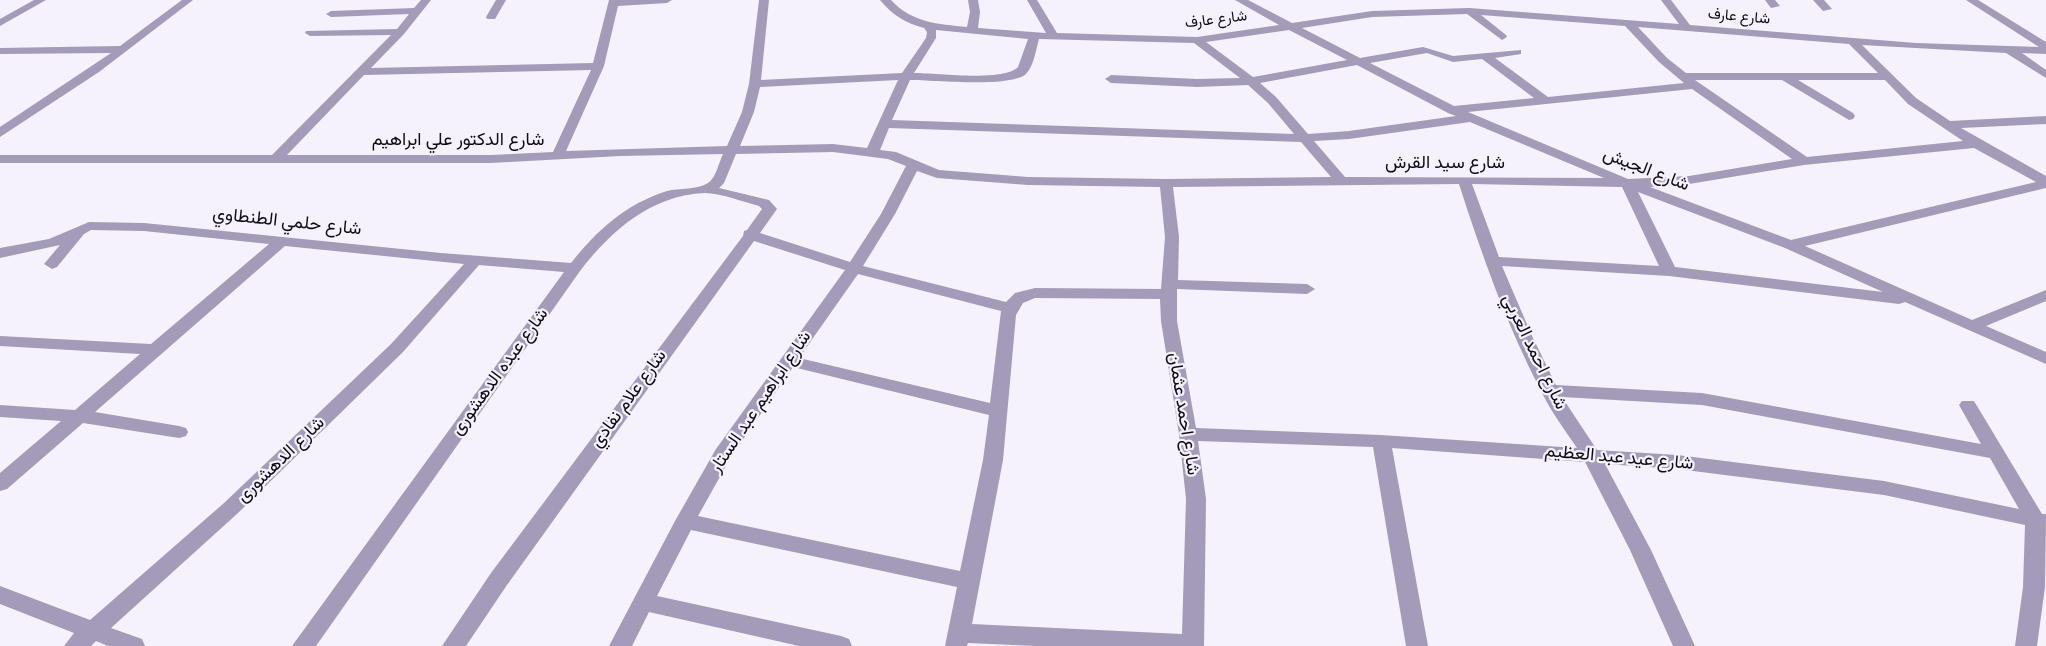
<!DOCTYPE html>
<html>
<head>
<meta charset="utf-8">
<style>
  body { margin:0 }
  canvas { display:block; background:#f5f1fd }
</style>
</head>
<body>
<canvas width="2046" height="646"></canvas>
<script>
const g = document.querySelector('canvas').getContext('2d');
g.lineJoin = 'round';
function fill(path, color) { g.fillStyle = color; g.fill(path, 'evenodd'); }
function drawText(font, color, halo, rows, align = 'center') {
  g.font = font + ' "Source Serif 4",Vazirmatn,serif'; g.lineWidth = 4.5; g.setLineDash([]); g.textBaseline = 'middle'; g.strokeStyle = halo; g.fillStyle = color; for (const [text, x, y, turn = 0] of rows) {
    g.save(); g.translate(x, y); g.rotate((+turn || 0) * Math.PI / 180); g.textAlign = isNaN(turn) ? turn : align; if (halo) g.strokeText(text, 0, 0); g.fillText(text, 0, 0); g.restore();
  }
}
const minor = new Path2D(`
  M 34,0 L 46,0 L 0,26 L 0,19 Z
  M 182,0 L 193,0 L 99,72 L 0,137 L 0,127 L 111,53 L 0,54 L 0,48 L 120,46 Z
  M 421,0 L 431,0 L 404,34 L 371,68 L 593,63 L 609,0 L 672,0 L 667,3 L 618,6 L 604,66 L 566,151 L 727,146 L 742,112 L 749,84 L 759,0 L 769,0 L 761,80 L 902,73 L 926,38 L 927,32 L 924,28 C 906,23 892,15 880,0 L 891,0 C 912,23 938,24 967,27 L 970,12 L 968,0 L 978,0 L 980,12 L 978,28 L 1046,33 L 1027,0 L 1037,0 L 1057,33 L 1197,37 L 1279,25 L 1235,0 L 1248,0 L 1292,23 L 1372,11 L 1469,8 L 1679,24 L 1661,0 L 1671,0 L 1690,25 L 1916,43 L 2039,47 L 1966,0 L 1978,0 L 2046,42 L 2046,54 L 2022,53 L 2046,70 L 2046,78 L 2006,53 L 1862,45 L 1916,98 L 1950,121 L 2046,116 L 2046,124 L 1961,128 L 2046,176 L 2046,188 L 1805,246 L 1972,320 L 2046,290 L 2046,301 L 1986,326 L 2046,352 L 2046,364 L 1905,302 L 1899,304 L 1669,276 L 1502,266 L 1532,336 L 1556,385 L 1702,393 L 1981,444 L 1959,405 L 1962,401 L 1974,401 L 2042,514 L 2046,514 L 2045,587 L 2037,646 L 2015,646 L 2023,587 L 2025,525 L 1884,495 L 1677,469 L 1605,464 L 1651,550 L 1695,646 L 1673,646 L 1630,550 L 1585,462 L 1392,448 L 1428,646 L 1406,646 L 1373,447 L 1198,441 L 1206,499 L 1204,646 L 1036,646 L 968,643 L 967,646 L 945,646 L 957,587 L 691,530 L 657,596 L 841,636 L 849,639 L 852,646 L 799,646 L 649,612 L 632,646 L 609,646 L 675,521 L 716,449 L 845,270 L 754,241 L 507,585 L 466,646 L 442,646 L 491,573 L 743,236 L 744,231 L 747,230 L 762,209 L 759,206 C 744,202 720,193 705,193 C 651,195 611,231 580,271 L 316,646 L 292,646 L 564,272 L 479,265 L 403,352 L 238,513 L 111,628 L 142,639 L 145,646 L 108,646 L 96,641 L 91,646 L 64,646 L 74,633 L 0,604 L 0,586 L 90,620 L 224,503 L 391,344 L 464,264 L 285,246 L 95,412 L 179,426 L 186,428 L 188,432 L 186,436 L 179,438 L 83,423 L 7,489 L 0,491 L 0,473 L 61,421 L 0,417 L 0,405 L 75,410 L 140,354 L 0,346 L 0,336 L 151,344 L 269,244 L 144,231 L 91,230 L 84,234 L 57,267 L 52,269 L 44,264 L 60,245 L 0,258 L 0,248 L 49,239 L 89,222 L 144,223 L 441,253 L 571,263 C 597,230 626,204 667,191 C 680,188 697,190 708,183 C 716,178 719,162 723,154 L 620,156 L 491,163 L 0,163 L 0,155 L 272,155 L 391,35 L 310,36 L 305,33 L 306,31 L 397,29 L 409,14 L 331,17 L 326,14 L 331,11 L 414,8 ZM 1467,14 L 1502,40 L 1507,37 L 1506,35 L 1481,15 L 1625,26 L 1659,62 L 1684,83 L 1548,97 L 1495,58 L 1521,54 L 1521,50 L 1453,56 L 1423,47 L 1360,58 L 1302,28 L 1372,17 ZM 1638,27 L 1849,44 L 1878,73 L 1686,73 L 1667,58 ZM 936,30 L 1028,39 L 1018,67 C 1004,82 936,73 914,73 L 936,38 ZM 1289,30 L 1347,60 L 1253,77 L 1206,42 ZM 1039,39 L 1194,43 L 1240,78 L 1197,79 L 1111,75 L 1105,79 L 1111,83 L 1197,87 L 1248,85 L 1268,103 L 1294,134 L 892,120 L 910,80 C 934,80 1010,88 1026,74 C 1034,66 1036,49 1039,39 ZM 1427,53 L 1453,62 L 1482,59 L 1534,98 L 1454,106 L 1370,63 ZM 1357,65 L 1448,113 L 1456,116 L 1349,131 L 1308,134 L 1276,97 L 1260,83 ZM 591,70 L 553,152 L 491,155 L 287,155 L 364,75 ZM 898,80 L 867,148 L 833,144 L 740,146 L 754,112 L 760,87 ZM 1695,80 L 1782,80 L 1849,120 L 1853,119 L 1855,116 L 1853,113 L 1798,80 L 1885,80 L 1908,104 L 1963,141 L 1807,157 ZM 1692,89 L 1792,159 L 1689,176 L 1628,179 L 1468,112 ZM 1470,122 L 1604,178 L 1345,177 L 1314,141 L 1349,139 ZM 889,128 L 1301,142 L 1331,177 L 1166,179 L 1028,177 L 939,170 L 896,152 L 880,150 ZM 1974,148 L 2036,182 L 1791,240 L 1650,187 L 1689,184 L 1804,165 ZM 833,152 L 888,159 L 906,166 L 881,214 L 850,262 L 760,233 L 777,209 L 769,200 L 719,188 L 724,183 L 736,154 ZM 917,171 L 937,178 L 1028,185 L 1160,187 L 1165,237 L 1161,289 L 1035,288 L 1015,293 L 1006,302 L 863,266 L 895,214 ZM 1459,184 C 1482,256 1507,326 1542,393 C 1552,413 1565,430 1577,448 L 1381,435 L 1196,428 L 1177,321 L 1177,289 L 1307,294 L 1315,289 L 1307,284 L 1178,280 L 1179,237 L 1173,187 ZM 1472,184 L 1622,187 L 1659,266 L 1499,257 ZM 1638,192 L 1785,248 L 1883,292 L 1675,267 ZM 858,274 L 1001,311 L 990,403 L 799,358 ZM 1035,298 L 1160,299 L 1161,321 L 1179,434 L 1186,499 L 1182,634 L 972,624 L 1003,460 L 1016,315 L 1023,303 ZM 793,367 L 989,415 L 983,460 L 960,571 L 698,516 L 731,457 ZM 1562,397 L 1702,405 L 1990,458 L 2019,509 L 1884,481 L 1677,455 L 1597,450 Z
  M 496,0 L 506,0 L 495,19 L 487,19 L 486,17 Z
  M 1765,0 L 1775,0 L 1780,6 L 1771,8 Z
  M 1813,0 L 1824,0 L 1832,9 L 1823,11 Z`);
const farStreetnames = [
  ["شارع عارف",1739,17,5],
  ["شارع عارف",1216,20,-7]
];
const streetNames = [
  ["شارع الدكتور علي ابراهيم",458,140],
  ["شارع سيد القرش",1445,163],
  ["شارع الجيش",1646,170,21],
  ["شارع حلمي الطنطاوي",287,222,6],
  ["شارع احمد العربي",1534,352,64],
  ["شارع عبده الدهشورى",500,372,-54],
  ["شارع علام نفادي",629,399,-54],
  ["شارع ابراهيم عبد الستار",761,402,-56],
  ["شارع احمد عثمان",1183,414,81],
  ["شارع عيد عبد العظيم",1619,458,5],
  ["شارع الدهشورى",281,460,-44]
];
fill(minor, '#a49bb8');
drawText('15px', '#0e0b15', '#f5f1fd', farStreetnames);
drawText('18px', '#0e0b15', '#f5f1fd', streetNames);
</script>
</body>
</html>
